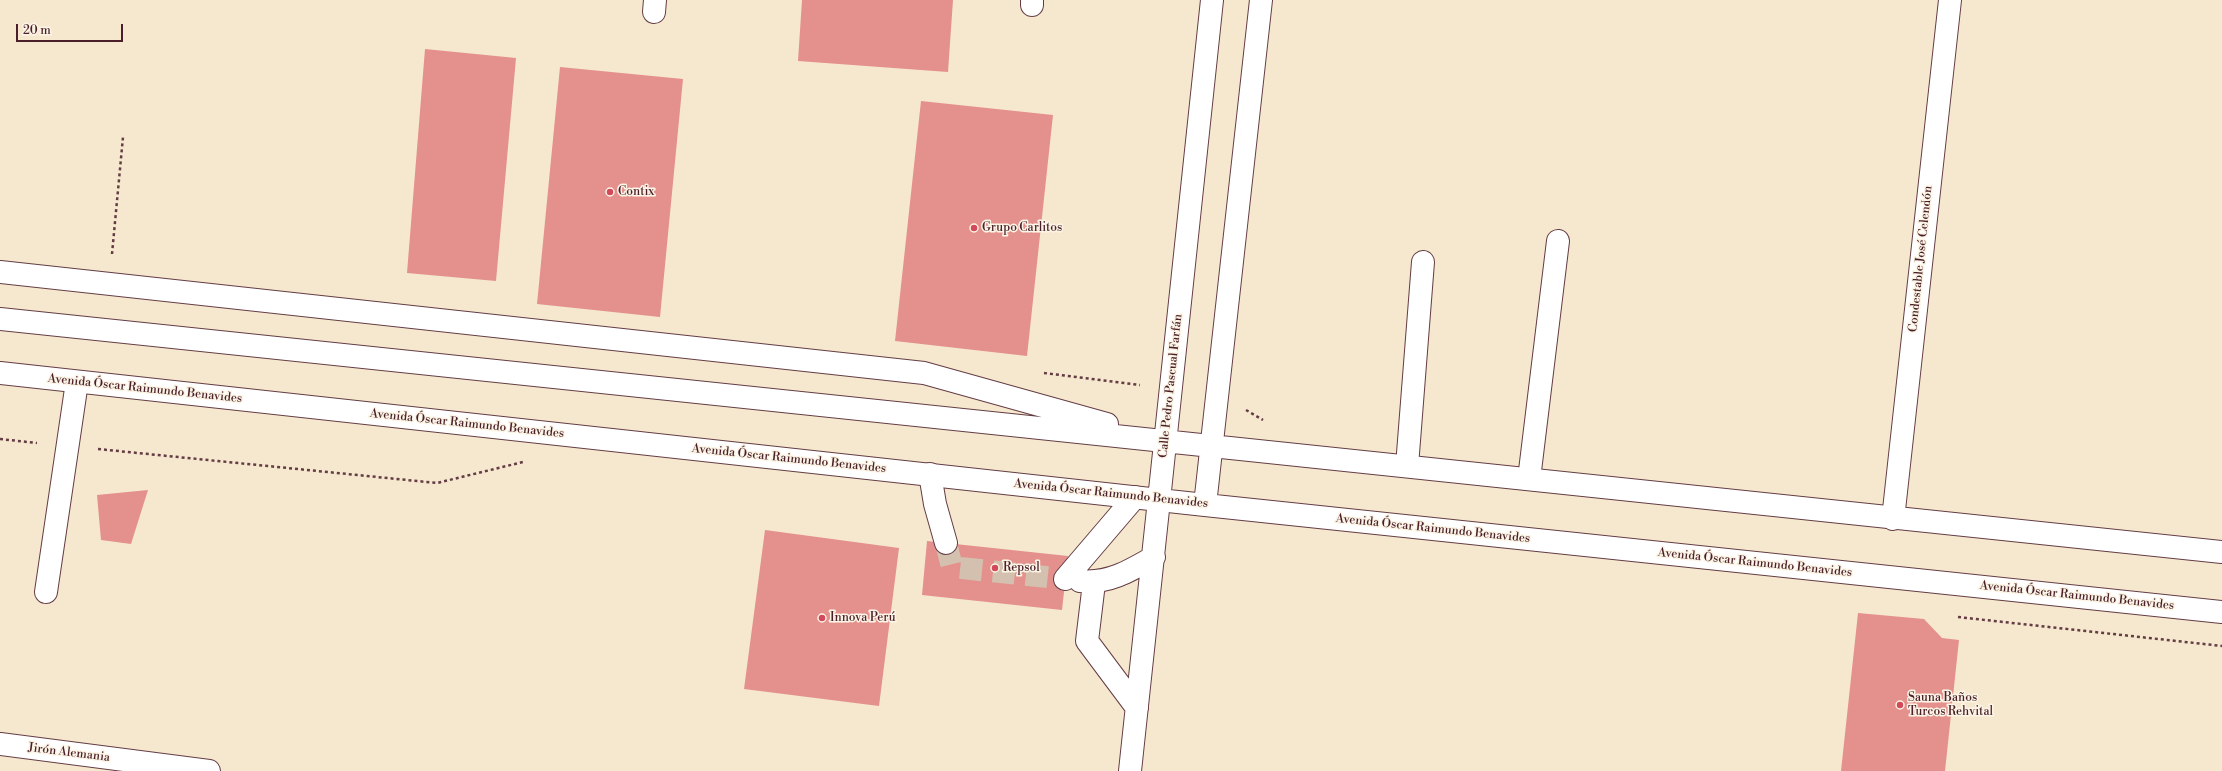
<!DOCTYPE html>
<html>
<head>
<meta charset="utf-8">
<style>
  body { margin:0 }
  #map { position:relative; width:2222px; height:771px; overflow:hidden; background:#f6e8cf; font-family:"Libre Bodoni",serif }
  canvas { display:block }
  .scale { position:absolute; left:16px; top:24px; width:107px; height:18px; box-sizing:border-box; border:2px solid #4a1f2b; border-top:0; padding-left:5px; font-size:12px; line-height:14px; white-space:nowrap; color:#4a1f2b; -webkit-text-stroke:3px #fcf5e5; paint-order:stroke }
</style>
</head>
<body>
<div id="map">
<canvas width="2222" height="771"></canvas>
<div class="scale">20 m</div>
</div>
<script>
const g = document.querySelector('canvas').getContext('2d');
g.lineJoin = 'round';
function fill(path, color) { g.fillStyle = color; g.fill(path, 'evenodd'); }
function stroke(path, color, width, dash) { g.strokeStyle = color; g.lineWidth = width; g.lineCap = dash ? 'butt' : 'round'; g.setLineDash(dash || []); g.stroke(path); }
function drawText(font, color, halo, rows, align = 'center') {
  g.font = font + ' "Libre Bodoni",serif'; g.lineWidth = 3; g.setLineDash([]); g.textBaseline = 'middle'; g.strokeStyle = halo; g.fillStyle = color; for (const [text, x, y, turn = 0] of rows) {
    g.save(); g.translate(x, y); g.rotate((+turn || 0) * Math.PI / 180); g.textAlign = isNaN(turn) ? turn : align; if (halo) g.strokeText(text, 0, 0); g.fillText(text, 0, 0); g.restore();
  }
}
const building = new Path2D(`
  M 802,0 L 953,0 L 948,72 L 798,61 Z
  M 425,49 L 516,58 L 496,281 L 407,273 Z
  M 560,67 L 683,79 L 660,317 L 537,304 Z
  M 921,101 L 1053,115 L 1027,356 L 895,341 Z
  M 148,490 L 131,544 L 101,540 L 97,495 Z
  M 765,530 L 899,548 L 879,706 L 744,689 Z
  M 927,541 L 1068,556 L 1062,610 L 922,595 Z
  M 1858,613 L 1924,619 L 1942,638 L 1959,640 L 1945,771 L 1841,771 Z`);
const minorTunnel = new Path2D(`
  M 946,543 L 952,567 L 1065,579`);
const path = new Path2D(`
  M 112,254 L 123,137
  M 1044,373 L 1140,385
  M 1246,410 L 1263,420
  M 0,439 L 37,443
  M 98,449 L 437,483 L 523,462
  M 1958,617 L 2222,646`);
const minor = new Path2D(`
  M 1032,5 L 1032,0
  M 654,12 L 655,0
  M 1407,466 L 1423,262
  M 930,474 L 935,504 L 946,543
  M 1529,479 L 1558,241
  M 1893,519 L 1950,0
  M 1065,579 L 1135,497
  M 1080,581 C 1108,584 1130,571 1154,557
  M 1094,583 L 1087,641 L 1137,708
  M 46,592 L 77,382
  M 0,744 L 209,771
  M 1130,771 L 1159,500`);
const major = new Path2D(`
  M 0,272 L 924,373 L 1107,424
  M 0,319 L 2222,552
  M 0,373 L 1205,505 L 2222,612
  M 1159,500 L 1212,0
  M 1205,505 L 1261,0`);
const markers = [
  [610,192,4,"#d1495b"],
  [974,228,4,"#d1495b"],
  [995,568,4,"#d1495b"],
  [822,618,4,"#d1495b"],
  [1900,705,4,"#d1495b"]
];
const poiNames = [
  ["Contix",618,192],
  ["Grupo Carlitos",982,228],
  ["Repsol",1003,568],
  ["Innova Perú",830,618],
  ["Sauna Baños",1908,698],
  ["Turcos Rehvital",1908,712]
];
const streetNames = [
  ["Condestable José Celendón",1921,259,-84],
  ["Calle Pedro Pascual Farfán",1171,386,-84],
  ["Avenida Óscar Raimundo Benavides",145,389,6],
  ["Avenida Óscar Raimundo Benavides",467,424,6],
  ["Avenida Óscar Raimundo Benavides",789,459,6],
  ["Avenida Óscar Raimundo Benavides",1111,494,6],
  ["Avenida Óscar Raimundo Benavides",1433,529,6],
  ["Avenida Óscar Raimundo Benavides",1755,563,6],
  ["Avenida Óscar Raimundo Benavides",2077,596,6],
  ["Jirón Alemania",69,753,7]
];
fill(building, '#e4908d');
stroke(minorTunnel, '#d4c0ae', 22, [22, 11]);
stroke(minor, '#643d44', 24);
stroke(major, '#643d44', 24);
stroke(path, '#643d44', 2.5, [3, 3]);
stroke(minor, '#fff', 22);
stroke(major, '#fff', 22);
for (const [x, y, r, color] of markers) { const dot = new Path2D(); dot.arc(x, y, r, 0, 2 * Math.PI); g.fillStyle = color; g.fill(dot); stroke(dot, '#fcf5e5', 1.5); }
drawText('12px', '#4a1f2b', '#fcf5e5', poiNames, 'left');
drawText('12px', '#4a1f2b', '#fcf5e5', streetNames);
</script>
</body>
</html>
